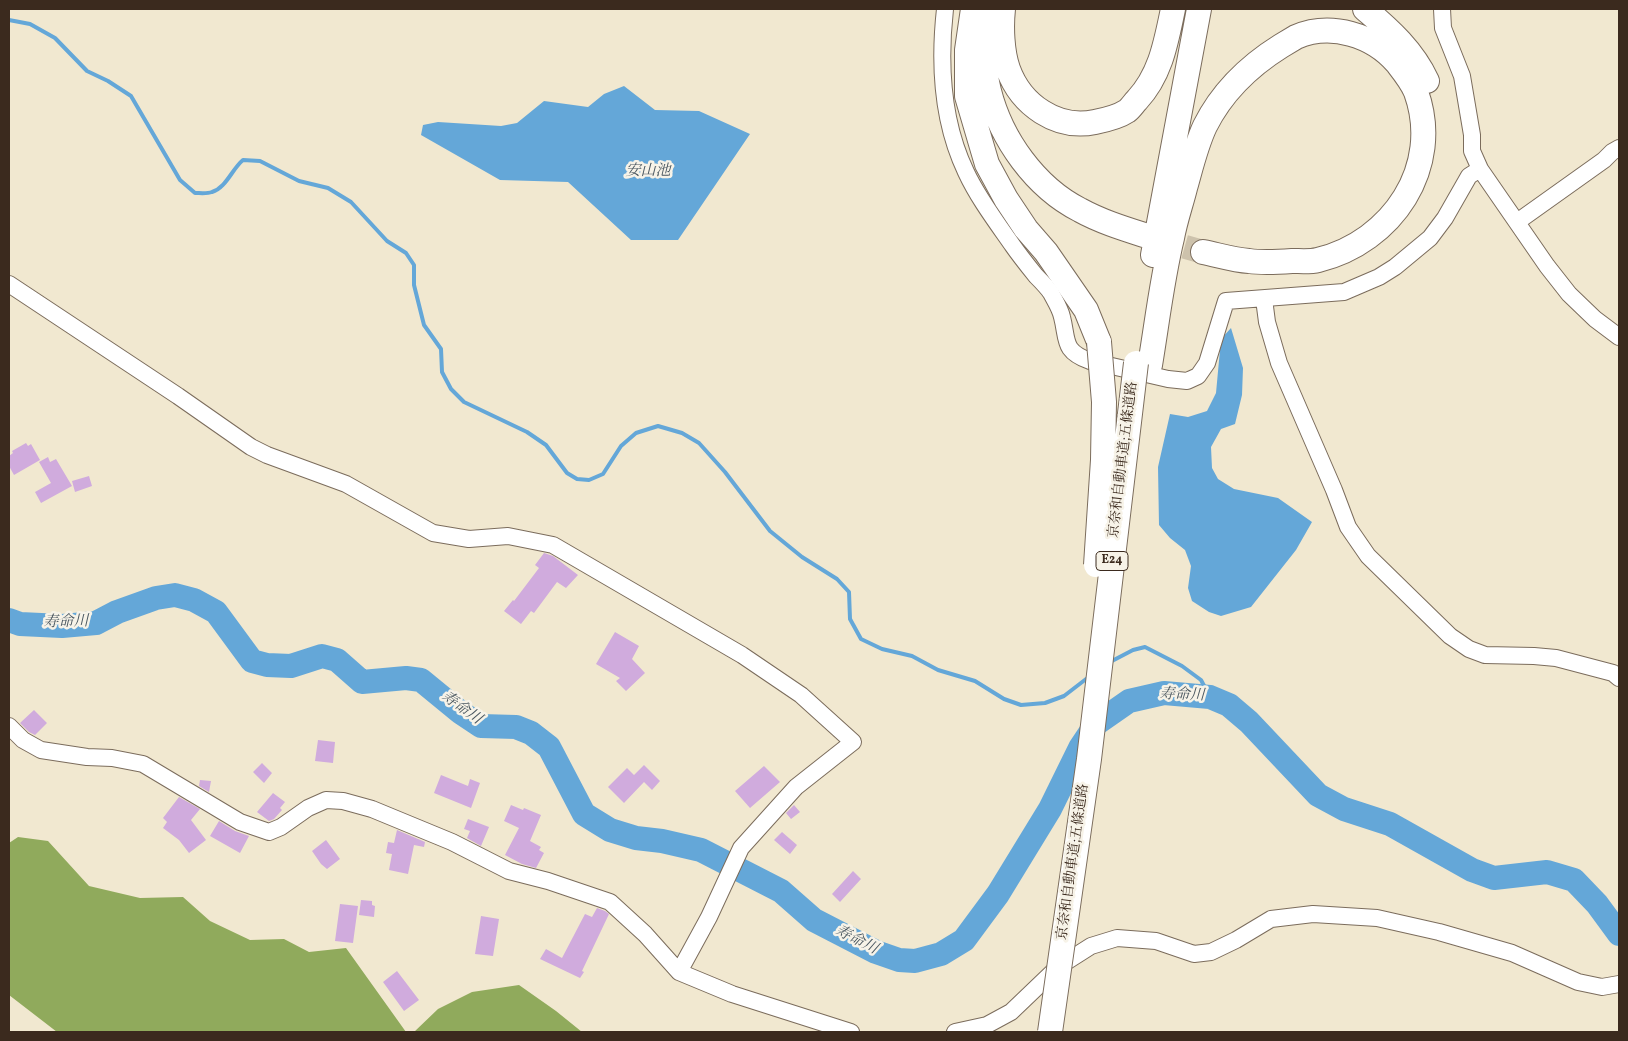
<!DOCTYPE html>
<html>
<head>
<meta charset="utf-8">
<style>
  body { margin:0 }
  #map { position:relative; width:1628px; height:1041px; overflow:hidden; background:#f1e8d0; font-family:Vollkorn,serif }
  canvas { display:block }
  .frame { position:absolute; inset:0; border:10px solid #3b2a1e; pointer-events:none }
</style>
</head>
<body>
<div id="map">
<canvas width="1628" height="1041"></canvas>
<div class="frame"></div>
</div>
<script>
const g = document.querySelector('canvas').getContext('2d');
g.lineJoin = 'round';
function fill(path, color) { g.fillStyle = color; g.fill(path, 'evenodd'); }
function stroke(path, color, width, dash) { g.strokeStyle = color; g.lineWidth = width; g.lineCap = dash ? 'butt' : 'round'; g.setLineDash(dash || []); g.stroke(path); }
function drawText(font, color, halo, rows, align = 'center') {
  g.font = font + ' Vollkorn,"Noto Serif JP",serif'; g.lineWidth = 5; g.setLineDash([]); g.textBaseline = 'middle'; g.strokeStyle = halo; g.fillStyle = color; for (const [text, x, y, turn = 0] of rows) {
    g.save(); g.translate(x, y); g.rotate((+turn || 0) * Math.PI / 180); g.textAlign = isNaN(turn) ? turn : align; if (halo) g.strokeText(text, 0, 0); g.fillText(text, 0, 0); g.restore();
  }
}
const forest = new Path2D(`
  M 18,837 L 48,841 L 89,886 L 140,898 L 183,897 L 210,921 L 250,940 L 284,939 L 309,952 L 346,948 L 406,1032 L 57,1032 L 9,995 L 9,843 Z
  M 519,985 L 556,1011 L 582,1032 L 414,1032 L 438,1009 L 472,992 Z`);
const water = new Path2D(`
  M 624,86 L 655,110 L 699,111 L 750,134 L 678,240 L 631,240 L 568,182 L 500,180 L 421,135 L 423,125 L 438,122 L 501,126 L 517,123 L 544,101 L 588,107 L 604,94 Z
  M 1231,328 L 1243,368 L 1242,395 L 1235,424 L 1221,429 L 1211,447 L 1212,468 L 1218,479 L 1234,489 L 1278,498 L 1312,522 L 1296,550 L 1251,607 L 1221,616 L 1209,612 L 1192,601 L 1188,588 L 1191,566 L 1185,550 L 1170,538 L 1159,525 L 1158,467 L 1170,414 L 1188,417 L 1207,411 L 1216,393 L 1221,339 Z`);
const stream = new Path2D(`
  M 9,20 L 30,24 L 55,38 L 87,71 L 108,81 L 131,96 L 180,180 L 195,193 C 200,193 207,194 212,192 C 226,188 232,169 243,160 L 260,161 L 299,181 L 328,188 L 351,202 L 387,241 L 406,253 L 414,265 L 414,285 L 424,325 L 441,349 L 442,372 L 451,389 L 464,402 L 527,432 L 546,445 L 567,473 L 577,479 L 589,480 L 603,474 L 621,446 L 636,433 L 658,426 L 682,433 L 699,443 L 725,472 L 770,531 L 802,557 L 837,579 L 849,592 L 850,619 L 861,639 L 882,649 L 912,656 L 938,670 L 975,681 L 1004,699 L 1021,705 L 1045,703 L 1064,696 L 1090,676
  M 1110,662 L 1133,650 L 1145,647 L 1182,666 L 1201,680 L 1210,697`);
const river = new Path2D(`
  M 9,620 L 20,624 L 62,626 L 96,623 L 117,612 L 156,598 L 175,595 L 194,600 L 216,612 L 252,661 L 267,665 L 291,666 L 322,656 L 337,660 L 362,682 L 406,678 L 421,680 L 460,712 L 481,726 L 516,727 L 531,733 L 549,747 L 584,814 L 610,830 L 636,838 L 662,841 L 701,850 L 781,891 L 814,920 L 876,952 L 899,960 L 915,961 L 941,954 L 964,940 L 998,894 L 1050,809 L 1080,748 L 1096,724 L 1129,701 L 1164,693 L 1210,697 L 1229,705 L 1249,722 L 1318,795 L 1344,809 L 1390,824 L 1472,870 L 1494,878 L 1547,872 L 1574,880 L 1597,904 L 1619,934`);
const building = new Path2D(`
  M 26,443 L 28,446 L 31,444 L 40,460 L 14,475 L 9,466 L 9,456 L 13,453 L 12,451 Z
  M 48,457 L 50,462 L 56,459 L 72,486 L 41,503 L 35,492 L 51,483 L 39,462 Z
  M 89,476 L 92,486 L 75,492 L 72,481 Z
  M 544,553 L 553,556 L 578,575 L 566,588 L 557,582 L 534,613 L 531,611 L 521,624 L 504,611 L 513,600 L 514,601 L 539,568 L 535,565 Z
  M 615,632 L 639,646 L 632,659 L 645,673 L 626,691 L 616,681 L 620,678 L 596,664 Z
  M 34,710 L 47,723 L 35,735 L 29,732 L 20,723 Z
  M 318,740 L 335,742 L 333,763 L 315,761 Z
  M 262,763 L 272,773 L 264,783 L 253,772 Z
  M 644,765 L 660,781 L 652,790 L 644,782 L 624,803 L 608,787 L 627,768 L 634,775 Z
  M 764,766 L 780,782 L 750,808 L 735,791 Z
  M 441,775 L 468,786 L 470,779 L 480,783 L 471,808 L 434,793 Z
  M 200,780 L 211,781 L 209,792 L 199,786 Z
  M 273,793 L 285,802 L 280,808 L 282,810 L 274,819 L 269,821 L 257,812 Z
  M 179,797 L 200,809 L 191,820 L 206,840 L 189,853 L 179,840 L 163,828 L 167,822 L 163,818 Z
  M 511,805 L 523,810 L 524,808 L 541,815 L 530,841 L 541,847 L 539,850 L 544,853 L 536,868 L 522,864 L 505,855 L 519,828 L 504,821 Z
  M 794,805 L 800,812 L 791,819 L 786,813 Z
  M 468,819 L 489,827 L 481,846 L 467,838 L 470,831 L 464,829 Z
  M 219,821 L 235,831 L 249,836 L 240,853 L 210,836 Z
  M 397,830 L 425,842 L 424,847 L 414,845 L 408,874 L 389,870 L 392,854 L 386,853 L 388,842 L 394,843 Z
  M 782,832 L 797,845 L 790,854 L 774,840 Z
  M 326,840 L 340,859 L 327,869 L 321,864 L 312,851 Z
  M 853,871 L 861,879 L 840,902 L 832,894 Z
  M 361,900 L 372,901 L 372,905 L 375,906 L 374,917 L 359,915 Z
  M 340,904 L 358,906 L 353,943 L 335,941 Z
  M 597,908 L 605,911 L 609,914 L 582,971 L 584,972 L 580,978 L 540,959 L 546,949 L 562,958 L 585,914 L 592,917 Z
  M 481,916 L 499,919 L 493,956 L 475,954 Z
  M 397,971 L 419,1000 L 404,1011 L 383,982 Z`);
const highwayTunnel = new Path2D(`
  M 1150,237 L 1203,252`);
const minor = new Path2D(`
  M 945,9 C 939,63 942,122 966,172 C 978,198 997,223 1013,246 C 1020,256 1028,266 1036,276 C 1041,281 1047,287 1051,293 C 1055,301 1060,308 1062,317 C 1068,340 1062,351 1090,361 L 1168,379 L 1187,381 L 1198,376 L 1207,363 L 1226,301 L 1344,292 L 1379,277 L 1395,267 L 1430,238 L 1445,218 L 1469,176 L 1480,169 L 1472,151 L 1472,135 L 1462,76 L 1443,28 L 1442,9
  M 1480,169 L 1547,266 L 1569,294 L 1595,319 L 1619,337
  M 1517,222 L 1604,160 L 1612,152 L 1619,148
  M 9,284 L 178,396 L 251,447 L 267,455 L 346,484 L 433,533 L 469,539 L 508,536 L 553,545 L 742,655 L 801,695 L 853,742 L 796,787 L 741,848 L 709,917 L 679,972
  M 1264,299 L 1267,322 L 1279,363 L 1334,490 L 1348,527 L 1368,556 L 1450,636 L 1469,649 L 1485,655 L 1534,656 L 1556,658 L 1613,673 L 1619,678
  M 9,726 L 23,740 L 41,750 L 87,757 L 112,758 L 143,764 L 240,822 L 269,832 L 281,827 L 308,808 L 326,800 L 343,801 L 372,809 L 452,842 L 509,871 L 548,881 L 610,902 L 645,934 L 679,972 L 732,994 L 851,1032
  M 955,1032 L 987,1025 L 1011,1012 L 1058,967 L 1091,946 L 1117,938 L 1156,941 L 1194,954 L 1211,952 L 1236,940 L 1271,919 L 1313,914 L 1377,918 L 1439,932 L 1512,953 L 1578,982 L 1602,987 L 1619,984`);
const highway = new Path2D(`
  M 973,9 L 967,50 L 967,96 L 987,164 L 1006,199 L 1026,229 L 1046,252 L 1086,310 L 1099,342
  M 1003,9 C 1001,27 1002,52 1008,69 C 1021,105 1057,130 1095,122 C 1105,120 1118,117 1127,111 C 1131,108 1134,103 1137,100 C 1161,74 1166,42 1173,9
  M 1365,9 C 1390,30 1413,51 1427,81
  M 985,18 C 984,42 983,68 989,91 C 1001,139 1035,187 1080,210 C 1100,221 1122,228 1144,235
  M 1153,255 L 1199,9
  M 1150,365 C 1157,323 1162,279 1172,238 C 1175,221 1181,204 1185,188 C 1191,167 1196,145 1205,126 C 1222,92 1249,66 1281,46 C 1286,43 1291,40 1296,37 C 1331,22 1373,35 1397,63 C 1404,72 1412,82 1416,92 C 1443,167 1392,242 1318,260 C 1310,262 1300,261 1292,261 C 1278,262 1263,263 1249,261 C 1234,260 1218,255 1203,252`);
const highwayBridge = new Path2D(`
  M 1096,565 L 1103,460 L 1104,402 L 1099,342
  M 1050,1032 L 1089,759 L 1136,363`);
const shields = [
  [1112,561,32]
];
const shieldNames = [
  ["E24",1112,561]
];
const streetNames = [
  ["京奈和自動車道;五條道路",1124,460,-83],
  ["京奈和自動車道;五條道路",1074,862,-82]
];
const waterNames = [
  ["安山池",648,172],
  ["寿命川",66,623,-1],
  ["寿命川",1182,696,2],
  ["寿命川",461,709,35],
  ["寿命川",856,941,27]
];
fill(forest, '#90aa5c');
fill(water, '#64a7d8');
stroke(stream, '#64a7d8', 4);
stroke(river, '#64a7d8', 24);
fill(building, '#d0abdd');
stroke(highwayTunnel, '#cdc2ac', 24, [24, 12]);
stroke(minor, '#7b6c5c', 18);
stroke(highway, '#7b6c5c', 26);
stroke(minor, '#fff', 16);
stroke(highway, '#fff', 24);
stroke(highwayBridge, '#7b6c5c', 26, []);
stroke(highwayBridge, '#fff', 24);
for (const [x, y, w] of shields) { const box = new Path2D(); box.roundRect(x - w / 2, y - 9.5, w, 19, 4); g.fillStyle = '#f7f3e8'; g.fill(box); stroke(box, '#3b2a1e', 1); }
drawText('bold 12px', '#3b2a1e', null, shieldNames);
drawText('14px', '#3b2a1e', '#f7f3e8', streetNames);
drawText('italic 15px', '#49565f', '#f7f3e8', waterNames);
</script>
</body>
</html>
